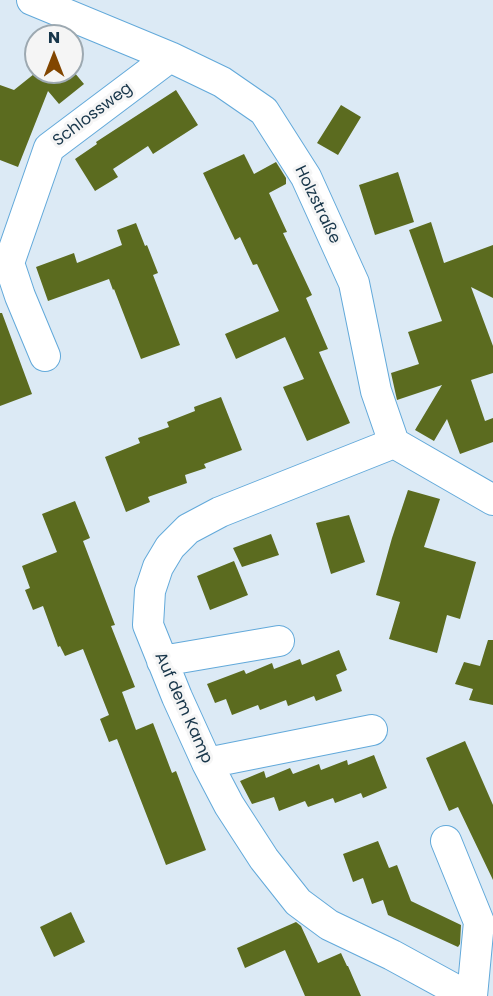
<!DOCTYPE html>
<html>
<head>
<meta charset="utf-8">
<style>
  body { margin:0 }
  #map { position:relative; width:493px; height:996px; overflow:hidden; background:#dceaf5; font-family:Poppins,sans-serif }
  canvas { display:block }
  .north { position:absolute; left:24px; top:24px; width:60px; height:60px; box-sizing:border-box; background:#f5f5f5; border:2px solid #9da9b1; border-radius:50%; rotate:0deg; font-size:16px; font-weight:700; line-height:24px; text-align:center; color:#18364a }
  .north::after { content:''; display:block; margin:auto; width:21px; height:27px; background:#824600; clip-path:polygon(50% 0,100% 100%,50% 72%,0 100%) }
</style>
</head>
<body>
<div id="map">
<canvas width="493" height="996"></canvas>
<div class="north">N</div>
</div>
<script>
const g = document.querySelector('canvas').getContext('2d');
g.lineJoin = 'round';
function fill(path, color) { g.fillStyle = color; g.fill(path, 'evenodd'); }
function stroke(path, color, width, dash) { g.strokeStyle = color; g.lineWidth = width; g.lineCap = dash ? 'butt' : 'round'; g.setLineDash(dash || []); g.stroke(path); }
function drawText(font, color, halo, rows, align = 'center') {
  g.font = font + ' Poppins,sans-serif'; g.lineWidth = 6; g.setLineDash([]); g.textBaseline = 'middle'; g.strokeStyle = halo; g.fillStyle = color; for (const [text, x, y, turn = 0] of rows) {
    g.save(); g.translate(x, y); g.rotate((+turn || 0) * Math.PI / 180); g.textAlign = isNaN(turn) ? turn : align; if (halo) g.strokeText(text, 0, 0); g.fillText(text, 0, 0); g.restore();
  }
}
const building = new Path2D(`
  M 33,72 L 74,72 L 84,84 L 59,104 L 48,91 L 18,167 L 0,160 L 0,85 L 14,90 L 34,74 Z
  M 176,90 L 198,125 L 153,154 L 148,146 L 113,169 L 118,177 L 95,191 L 75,159 L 97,144 L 96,142 Z
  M 341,105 L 361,117 L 338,155 L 317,143 Z
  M 244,154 L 254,174 L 276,162 L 286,178 L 286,184 L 269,193 L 287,232 L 283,233 L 312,295 L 306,298 L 328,349 L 319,352 L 350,423 L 307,441 L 283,387 L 304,379 L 285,337 L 236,359 L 225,334 L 279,311 L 257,264 L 253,265 L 240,237 L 235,240 L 203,173 Z
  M 398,172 L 414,222 L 375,235 L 359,185 Z
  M 431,222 L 444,263 L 493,245 L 493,298 L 471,287 L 493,346 L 493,373 L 471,380 L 485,421 L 493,418 L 493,442 L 460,454 L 447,419 L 434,441 L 415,430 L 442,385 L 397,400 L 391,373 L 419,364 L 408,332 L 442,321 L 409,230 Z
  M 136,223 L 145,246 L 147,245 L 158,273 L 153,275 L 180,345 L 141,359 L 114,289 L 113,290 L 109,279 L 48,301 L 36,267 L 74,253 L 77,263 L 122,245 L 117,230 Z
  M 0,313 L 2,313 L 32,394 L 0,406 Z
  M 221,397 L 242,450 L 204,464 L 206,468 L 185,475 L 187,483 L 148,497 L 150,502 L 126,512 L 105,457 L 140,443 L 138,438 L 169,427 L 167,422 L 195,411 L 194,407 Z
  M 408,490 L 440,499 L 424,547 L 476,562 L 460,619 L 447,615 L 437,653 L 389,639 L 400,602 L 376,595 L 392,538 Z
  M 75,501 L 90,538 L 83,541 L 115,625 L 111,626 L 135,687 L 122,692 L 136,730 L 153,723 L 172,773 L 176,771 L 206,850 L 166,865 L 117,739 L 109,742 L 100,719 L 109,715 L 83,649 L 65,656 L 60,646 L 58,647 L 43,606 L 33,610 L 25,590 L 30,588 L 22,566 L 57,552 L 42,514 Z
  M 349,515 L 365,562 L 331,574 L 316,523 Z
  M 271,534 L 279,555 L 242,567 L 233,548 Z
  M 234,561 L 248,595 L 210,610 L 197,576 Z
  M 488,640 L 493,640 L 493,705 L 469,700 L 473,689 L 455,684 L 464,662 L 480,666 Z
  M 339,650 L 347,670 L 336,675 L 342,691 L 316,701 L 314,696 L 288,706 L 286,700 L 260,710 L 258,705 L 232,715 L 226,699 L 215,703 L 207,684 L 244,670 L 246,674 L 272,663 L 274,669 L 300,659 L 302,665 Z
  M 465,741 L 493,805 L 493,880 L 458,807 L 449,811 L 426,758 Z
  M 374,755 L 387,788 L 363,798 L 361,793 L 335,803 L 333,798 L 308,807 L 305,801 L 279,811 L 274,797 L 252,804 L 240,781 L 264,771 L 266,778 L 290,768 L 293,774 L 319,764 L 321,770 L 347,760 L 348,765 Z
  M 378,841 L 389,868 L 397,865 L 411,901 L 461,925 L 460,944 L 458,947 L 388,915 L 383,900 L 372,904 L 363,878 L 353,882 L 343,854 Z
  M 71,912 L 85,942 L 54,957 L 40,927 Z
  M 296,922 L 301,926 L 318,963 L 341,953 L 347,966 L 348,966 L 361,996 L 305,996 L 285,950 L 245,968 L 237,948 Z`);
const minor = new Path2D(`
  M 32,0 L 170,57 L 222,82 L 264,111 L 306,177 L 354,283 L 376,391 L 394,443 L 493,500
  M 45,356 L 20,296 L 9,263 L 49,148 L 170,57
  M 394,443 L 220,512 L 188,529 L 170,547 L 158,567 L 150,591 L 148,625 L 177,697 L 207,763 L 229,805 L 264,859 L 298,902 L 329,925 L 392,955 L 467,996
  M 162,661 L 279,641
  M 207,763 L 372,730
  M 446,841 L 479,922 L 472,996`);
const streetNames = [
  ["Schlossweg",93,115,-37],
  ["Holzstraße",317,205,64],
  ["Auf dem Kamp",183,708,66]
];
fill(building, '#5b6b1f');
stroke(minor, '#62a9da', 32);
stroke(minor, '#fff', 30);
drawText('16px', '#18364a', '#f5f5f5', streetNames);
</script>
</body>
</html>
